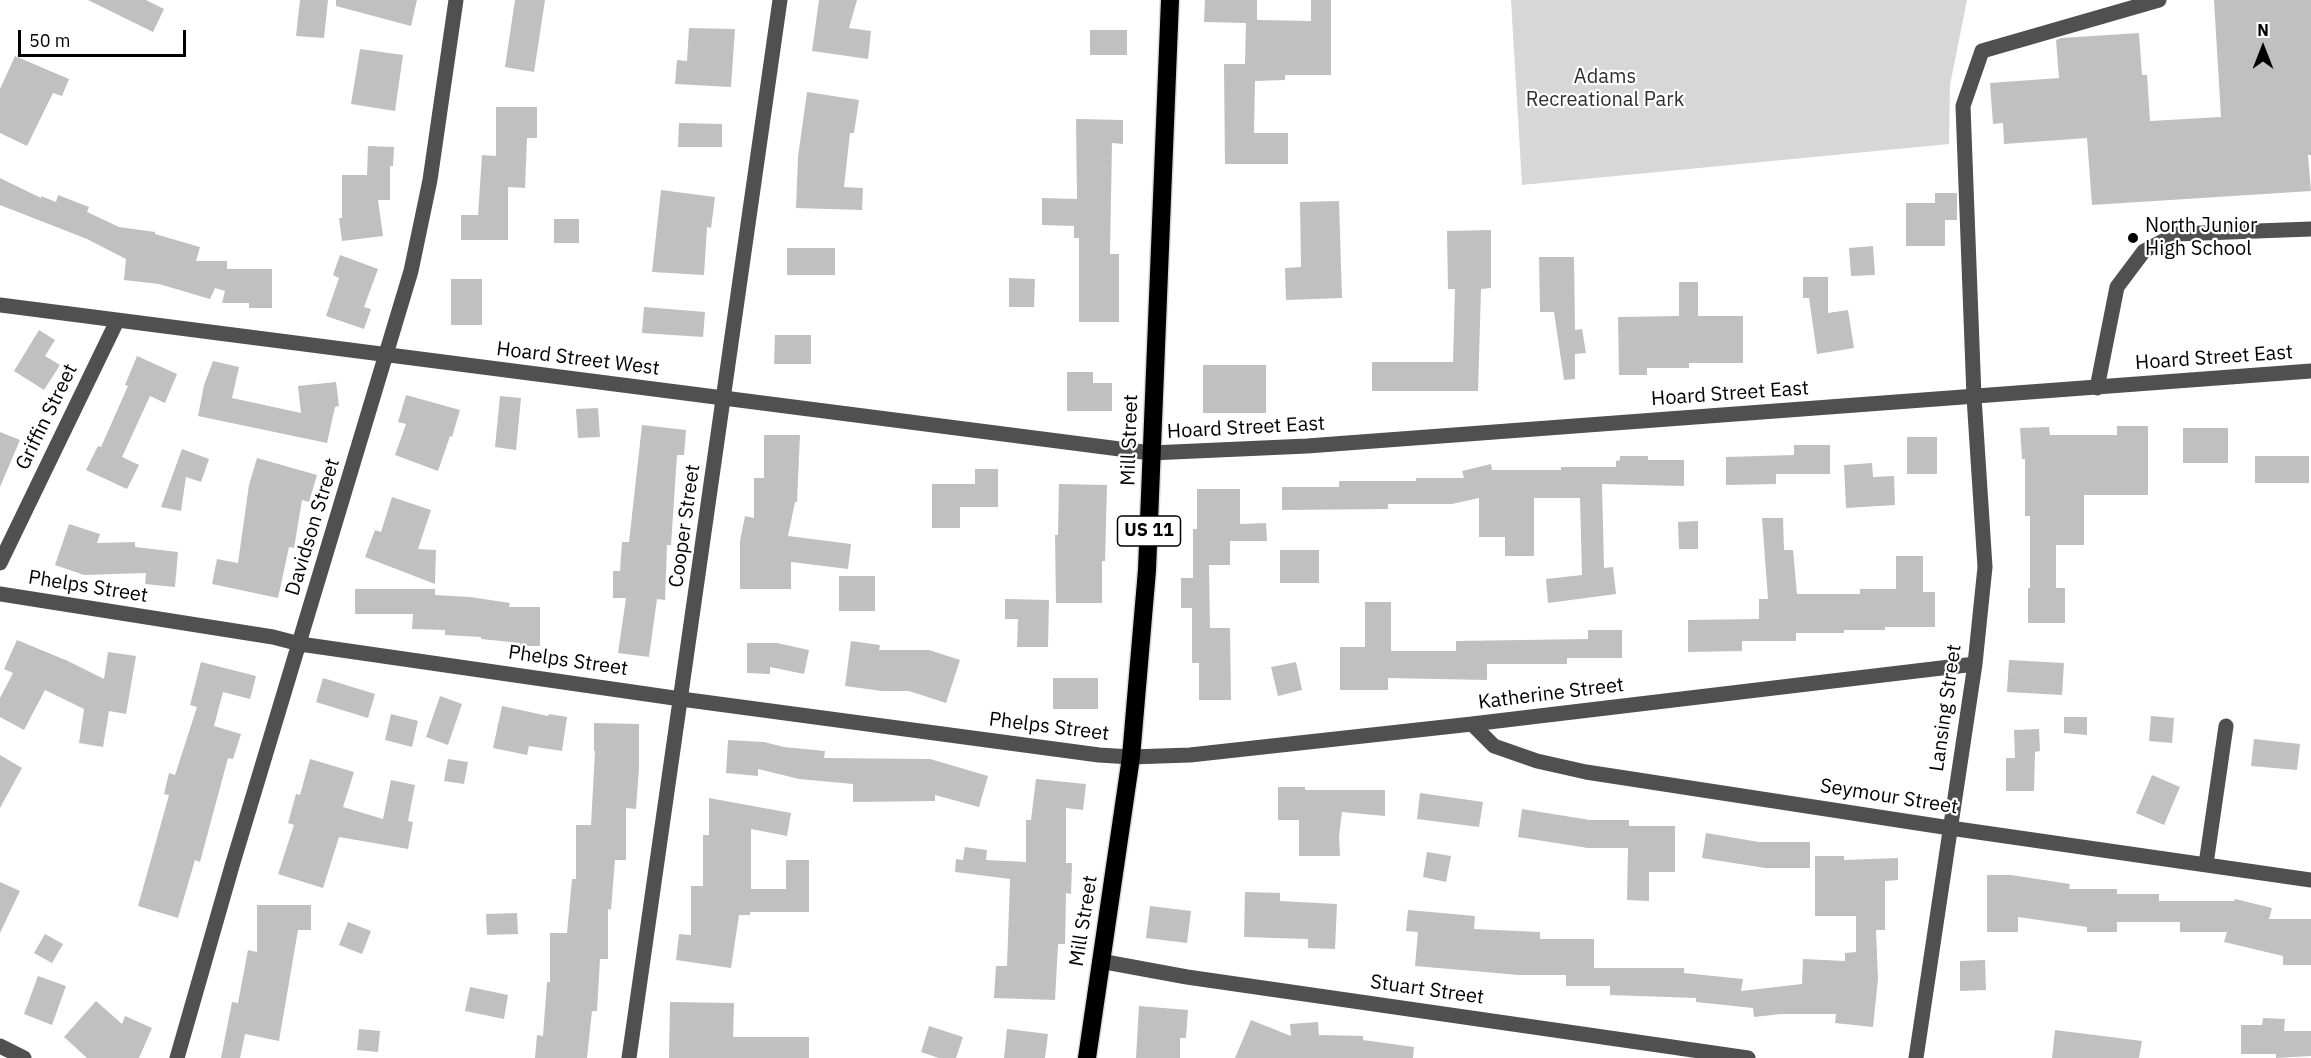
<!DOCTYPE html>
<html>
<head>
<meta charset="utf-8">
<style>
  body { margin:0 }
  #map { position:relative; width:2311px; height:1058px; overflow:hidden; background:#fff; font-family:"IBM Plex Sans",sans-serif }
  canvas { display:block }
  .north { position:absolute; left:2233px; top:18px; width:60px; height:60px; -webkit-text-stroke:4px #fff; paint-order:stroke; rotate:0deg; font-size:16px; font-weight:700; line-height:24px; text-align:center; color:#000 }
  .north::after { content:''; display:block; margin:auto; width:21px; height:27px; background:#000; clip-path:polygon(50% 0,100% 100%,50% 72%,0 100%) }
  .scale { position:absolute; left:18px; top:30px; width:168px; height:27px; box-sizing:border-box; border:3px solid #000; border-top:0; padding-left:8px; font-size:18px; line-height:21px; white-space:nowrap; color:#000; -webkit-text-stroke:4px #fff; paint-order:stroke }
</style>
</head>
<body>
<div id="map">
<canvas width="2311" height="1058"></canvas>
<div class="north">N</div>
<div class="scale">50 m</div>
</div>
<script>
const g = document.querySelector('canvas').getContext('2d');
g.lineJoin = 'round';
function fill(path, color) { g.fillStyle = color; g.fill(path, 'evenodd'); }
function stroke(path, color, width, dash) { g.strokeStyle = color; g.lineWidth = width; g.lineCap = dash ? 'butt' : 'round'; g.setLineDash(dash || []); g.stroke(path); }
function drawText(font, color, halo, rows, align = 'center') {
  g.font = font + ' "IBM Plex Sans",sans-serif'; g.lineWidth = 4.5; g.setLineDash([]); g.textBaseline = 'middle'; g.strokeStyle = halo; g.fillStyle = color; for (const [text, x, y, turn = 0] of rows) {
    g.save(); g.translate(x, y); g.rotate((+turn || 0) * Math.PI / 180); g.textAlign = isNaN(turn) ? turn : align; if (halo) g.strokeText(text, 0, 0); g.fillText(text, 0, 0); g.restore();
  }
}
const green = new Path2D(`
  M 1511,0 L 1967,0 L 1950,85 L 1949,144 L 1522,185 Z`);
const building = new Path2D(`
  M 88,0 L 146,0 L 164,9 L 153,32 Z
  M 300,0 L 328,0 L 324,38 L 296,36 Z
  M 336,0 L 417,0 L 411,26 L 336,6 Z
  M 515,0 L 545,0 L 534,72 L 505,67 Z
  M 819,0 L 857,0 L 849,28 L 871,31 L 868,59 L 812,51 Z
  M 1205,0 L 1257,0 L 1257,20 L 1311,21 L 1311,0 L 1331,0 L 1331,75 L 1285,75 L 1285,80 L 1255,81 L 1254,133 L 1288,133 L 1288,164 L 1225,164 L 1224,64 L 1245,64 L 1246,23 L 1204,22 Z
  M 2214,0 L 2311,0 L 2311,155 L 2308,155 L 2311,191 L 2092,205 L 2087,138 L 2004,144 L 2003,123 L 1993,124 L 1990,83 L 2059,78 L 2056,40 L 2061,38 L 2139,33 L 2142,75 L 2147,75 L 2150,121 L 2221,117 Z
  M 689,28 L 735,29 L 731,87 L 675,84 L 677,60 L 687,61 Z
  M 1090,30 L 1127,30 L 1127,55 L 1090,55 Z
  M 360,49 L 403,55 L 395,111 L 351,104 Z
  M 15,56 L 69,79 L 62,96 L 53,93 L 27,146 L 0,133 L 0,89 Z
  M 807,92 L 859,100 L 854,133 L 850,133 L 844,187 L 863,188 L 862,210 L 796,208 L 798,157 Z
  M 496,107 L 537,107 L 537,138 L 527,138 L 525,188 L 508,187 L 508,240 L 461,240 L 461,215 L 478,215 L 482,155 L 496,156 Z
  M 1076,119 L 1123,120 L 1123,144 L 1112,143 L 1110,254 L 1119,254 L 1119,322 L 1079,322 L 1079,238 L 1074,238 L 1074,226 L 1042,225 L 1042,198 L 1077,199 Z
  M 679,123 L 722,124 L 722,147 L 678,147 Z
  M 368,146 L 394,147 L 393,166 L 390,166 L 390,200 L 378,200 L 383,236 L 342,241 L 339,218 L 342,218 L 342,175 L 367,175 Z
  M 0,178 L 41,198 L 41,196 L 56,202 L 58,195 L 89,207 L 87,212 L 119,227 L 155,232 L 155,234 L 200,247 L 196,261 L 227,261 L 227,269 L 272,269 L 272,308 L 249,308 L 249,303 L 222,303 L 225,291 L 215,288 L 210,299 L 159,284 L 124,280 L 126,259 L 87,239 L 0,205 Z
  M 661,190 L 715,197 L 711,228 L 707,227 L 704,275 L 652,272 Z
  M 1935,193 L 1957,193 L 1957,220 L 1945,220 L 1945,246 L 1906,246 L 1906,203 L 1935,203 Z
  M 1339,201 L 1342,298 L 1286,300 L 1285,268 L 1301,267 L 1300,202 Z
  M 554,219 L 579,219 L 579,243 L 554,243 Z
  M 1491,230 L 1491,288 L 1481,289 L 1478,391 L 1372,391 L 1372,362 L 1453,362 L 1455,289 L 1448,289 L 1447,231 Z
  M 1873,246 L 1875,275 L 1851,276 L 1849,248 Z
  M 787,248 L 835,248 L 835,275 L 787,275 Z
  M 340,255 L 378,269 L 364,307 L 371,309 L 364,329 L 326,316 L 339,278 L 333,275 Z
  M 1539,257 L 1574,257 L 1575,330 L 1582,329 L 1586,353 L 1575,354 L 1575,379 L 1564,380 L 1554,312 L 1540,312 Z
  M 1803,277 L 1828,277 L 1828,313 L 1848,310 L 1854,348 L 1817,354 L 1809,298 L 1803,298 Z
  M 1009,278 L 1035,279 L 1034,307 L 1009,307 Z
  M 451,279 L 482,279 L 482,325 L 451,325 Z
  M 1679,282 L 1698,282 L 1698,316 L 1743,316 L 1743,363 L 1689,363 L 1689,368 L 1647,368 L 1647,375 L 1619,375 L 1618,317 L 1679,316 Z
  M 644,307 L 705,312 L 703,337 L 642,333 Z
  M 39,330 L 55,340 L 45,356 L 60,365 L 44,390 L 14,371 Z
  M 775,335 L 811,335 L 811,364 L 774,364 Z
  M 137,356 L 177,374 L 165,403 L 150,396 L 122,457 L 139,465 L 127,489 L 86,470 L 98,446 L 101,447 L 128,386 L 125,385 Z
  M 213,361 L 239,367 L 232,398 L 301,413 L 298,386 L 336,382 L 339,406 L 335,407 L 327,443 L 198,416 L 204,385 Z
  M 1203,365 L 1266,365 L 1266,413 L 1203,413 Z
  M 1067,372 L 1093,372 L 1093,383 L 1112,383 L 1112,411 L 1067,411 Z
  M 406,395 L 460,410 L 452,437 L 450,436 L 438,471 L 395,455 L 406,424 L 398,422 Z
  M 500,396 L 521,398 L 516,450 L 495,447 Z
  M 598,408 L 600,437 L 578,438 L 576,409 Z
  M 642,425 L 686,430 L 684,455 L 677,455 L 671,545 L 667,545 L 665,600 L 657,599 L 649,657 L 618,653 L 626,598 L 613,598 L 613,571 L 620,571 L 622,542 L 629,542 Z
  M 2117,426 L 2148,426 L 2148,495 L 2084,495 L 2084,545 L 2056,545 L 2056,588 L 2065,588 L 2065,623 L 2028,623 L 2028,588 L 2030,588 L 2030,516 L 2025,516 L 2025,459 L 2022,459 L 2020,428 L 2049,427 L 2050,435 L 2117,435 Z
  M 2183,428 L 2228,428 L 2228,463 L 2183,463 Z
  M 0,432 L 20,440 L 0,487 Z
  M 764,435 L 800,435 L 797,502 L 795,502 L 788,536 L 851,544 L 848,569 L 791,562 L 791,589 L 740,589 L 740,541 L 745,516 L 754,518 L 754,478 L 764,478 Z
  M 1907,437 L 1937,437 L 1937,474 L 1907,474 Z
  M 1794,445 L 1830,445 L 1830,474 L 1776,474 L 1776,484 L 1726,485 L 1726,457 L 1794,455 Z
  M 182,449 L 209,459 L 201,482 L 186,477 L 181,511 L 161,507 Z
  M 1620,456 L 1648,456 L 1648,460 L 1684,460 L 1684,486 L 1602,484 L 1604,568 L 1613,567 L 1616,594 L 1548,603 L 1546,579 L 1582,575 L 1580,498 L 1534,498 L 1534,556 L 1505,556 L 1505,537 L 1479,537 L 1479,498 L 1452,504 L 1388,504 L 1388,509 L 1282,510 L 1282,487 L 1339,487 L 1339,481 L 1416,481 L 1416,478 L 1464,478 L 1462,471 L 1491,464 L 1492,470 L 1561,470 L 1561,467 L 1616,467 L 1616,461 L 1620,460 Z
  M 2255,456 L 2309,456 L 2309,483 L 2255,483 Z
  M 257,458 L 317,475 L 309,502 L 302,500 L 294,548 L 289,547 L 278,598 L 212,584 L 217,559 L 238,563 L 249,485 Z
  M 1872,463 L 1873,477 L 1894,476 L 1895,505 L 1846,508 L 1844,465 Z
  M 975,469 L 998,469 L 998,507 L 960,507 L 960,528 L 932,528 L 932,484 L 975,484 Z
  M 1059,484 L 1107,485 L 1105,561 L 1102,561 L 1102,603 L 1056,603 L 1055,535 L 1058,535 Z
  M 1197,489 L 1240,489 L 1240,524 L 1266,523 L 1267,541 L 1230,541 L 1230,565 L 1209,565 L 1210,628 L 1230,628 L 1231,700 L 1199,700 L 1199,663 L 1192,663 L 1192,608 L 1181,608 L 1181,578 L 1193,578 L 1193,529 L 1197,529 Z
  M 392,497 L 431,510 L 418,549 L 436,550 L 435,584 L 365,557 L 375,530 L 381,532 Z
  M 1762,518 L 1783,518 L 1784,550 L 1793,550 L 1797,594 L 1860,594 L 1860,589 L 1896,589 L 1896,556 L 1923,556 L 1923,592 L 1935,592 L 1935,627 L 1885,627 L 1885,630 L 1844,630 L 1844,633 L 1796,633 L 1796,641 L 1742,641 L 1742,651 L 1688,652 L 1688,620 L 1759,619 L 1759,599 L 1768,599 Z
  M 1698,521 L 1698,549 L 1679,549 L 1678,522 Z
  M 69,524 L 100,534 L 97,543 L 135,542 L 135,547 L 178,552 L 175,587 L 145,584 L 146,573 L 84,575 L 55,565 Z
  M 1280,550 L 1319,550 L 1319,583 L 1280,583 Z
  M 839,576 L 875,576 L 875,611 L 839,611 Z
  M 355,589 L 435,589 L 435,595 L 470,597 L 510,603 L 509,607 L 540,607 L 540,646 L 520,646 L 520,643 L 481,639 L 481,637 L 445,635 L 445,630 L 412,629 L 413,614 L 355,614 Z
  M 1005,599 L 1049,600 L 1048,647 L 1017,647 L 1018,619 L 1005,619 Z
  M 1365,602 L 1391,602 L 1391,651 L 1456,651 L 1456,641 L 1588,639 L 1588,630 L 1622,630 L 1622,658 L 1567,658 L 1567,664 L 1487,664 L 1487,680 L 1388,678 L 1388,690 L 1340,690 L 1340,647 L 1365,647 Z
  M 17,640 L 68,661 L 104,679 L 108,652 L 136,656 L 126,714 L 109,711 L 103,747 L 79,743 L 84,709 L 45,690 L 24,730 L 0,717 L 0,698 L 13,673 L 4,669 Z
  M 851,641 L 880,645 L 879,650 L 929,650 L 960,660 L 946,703 L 909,691 L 882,691 L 845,686 Z
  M 747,643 L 777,643 L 809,650 L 804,674 L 770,667 L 770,674 L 747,673 Z
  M 2009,660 L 2064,663 L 2062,695 L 2007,692 Z
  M 201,662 L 256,676 L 250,699 L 223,692 L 214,726 L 241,734 L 233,759 L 228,758 L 200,862 L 195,860 L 178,918 L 138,906 L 169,795 L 164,794 L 169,773 L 175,775 L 197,707 L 190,705 Z
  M 1296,662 L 1302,690 L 1278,696 L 1271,667 Z
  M 323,678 L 375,694 L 368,718 L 316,702 Z
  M 1053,678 L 1098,678 L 1098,709 L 1053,709 Z
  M 440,696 L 462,704 L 448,745 L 426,737 Z
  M 502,706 L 548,716 L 549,714 L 567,717 L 562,751 L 529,746 L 527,755 L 493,748 Z
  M 391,714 L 418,721 L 412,747 L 385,740 Z
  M 2151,716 L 2174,718 L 2172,743 L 2149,741 Z
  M 2064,717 L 2087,717 L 2087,735 L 2064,733 Z
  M 594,723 L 639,724 L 639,768 L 636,809 L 626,808 L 626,860 L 615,860 L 611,910 L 608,909 L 608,959 L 600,959 L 597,1011 L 592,1011 L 587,1058 L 535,1058 L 537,1035 L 543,1036 L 547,982 L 550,982 L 550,933 L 567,933 L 572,879 L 576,879 L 576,825 L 591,825 L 595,751 L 594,751 Z
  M 2039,729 L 2040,751 L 2035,752 L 2034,791 L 2006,791 L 2006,758 L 2015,758 L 2014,730 Z
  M 2254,739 L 2300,744 L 2297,770 L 2251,766 Z
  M 728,740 L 764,742 L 784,747 L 825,751 L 824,758 L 930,759 L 988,776 L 979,807 L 935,795 L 935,801 L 853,802 L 853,784 L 799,779 L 758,769 L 758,776 L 726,773 Z
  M 0,755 L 22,768 L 0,808 Z
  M 310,759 L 354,772 L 343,807 L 383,819 L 391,780 L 415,785 L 408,821 L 413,822 L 408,849 L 339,837 L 323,888 L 278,874 L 294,825 L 288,823 L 296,794 L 300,795 Z
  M 448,759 L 468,762 L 464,784 L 444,781 Z
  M 2152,775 L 2180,787 L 2164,825 L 2136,813 Z
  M 1036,779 L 1086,784 L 1083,810 L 1066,808 L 1066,863 L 1072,863 L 1071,894 L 1066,893 L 1065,944 L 1058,944 L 1055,1000 L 994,998 L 996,966 L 1007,966 L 1010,879 L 955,872 L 956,859 L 963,860 L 965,847 L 987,850 L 986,860 L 1026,862 L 1026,820 L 1031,820 Z
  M 1278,787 L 1305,787 L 1305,790 L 1385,790 L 1385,816 L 1342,812 L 1339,836 L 1340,856 L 1299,856 L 1299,820 L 1278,820 Z
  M 1420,793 L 1483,802 L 1479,827 L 1417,819 Z
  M 709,798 L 791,813 L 787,836 L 751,829 L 751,889 L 786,889 L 786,860 L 809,860 L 809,912 L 750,912 L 750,915 L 739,915 L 731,968 L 676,960 L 679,934 L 691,935 L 691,886 L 703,886 L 703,835 L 709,835 Z
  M 1522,809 L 1590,820 L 1629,820 L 1629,826 L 1675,826 L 1675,872 L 1649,872 L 1649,901 L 1627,900 L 1628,848 L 1588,848 L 1518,837 Z
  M 1706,833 L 1759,842 L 1810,842 L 1810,868 L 1765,868 L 1702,858 Z
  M 1427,852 L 1451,856 L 1446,882 L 1423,877 Z
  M 1815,856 L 1844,856 L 1844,860 L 1898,858 L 1898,880 L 1885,881 L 1885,930 L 1876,930 L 1878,979 L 1873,1027 L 1835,1023 L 1836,1014 L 1781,1014 L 1754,1017 L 1753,1008 L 1696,1002 L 1696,998 L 1610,995 L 1610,986 L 1566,986 L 1566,975 L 1519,975 L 1415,966 L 1418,932 L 1406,931 L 1408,910 L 1475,916 L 1474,929 L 1540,932 L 1540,939 L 1594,939 L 1594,968 L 1684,968 L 1684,973 L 1743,979 L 1741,991 L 1802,984 L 1803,959 L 1845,961 L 1845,953 L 1856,952 L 1856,916 L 1815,916 Z
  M 1987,875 L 2011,875 L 2070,884 L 2069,889 L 2117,889 L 2117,894 L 2159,894 L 2159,901 L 2234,901 L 2235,899 L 2272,908 L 2269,919 L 2311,919 L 2311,965 L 2283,965 L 2283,956 L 2224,942 L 2227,932 L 2180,932 L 2180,922 L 2117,922 L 2117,932 L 2087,932 L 2087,927 L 2018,917 L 2018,932 L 1987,932 Z
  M 0,882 L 20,891 L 0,933 Z
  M 1245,892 L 1280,893 L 1280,901 L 1337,904 L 1335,949 L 1308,948 L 1308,939 L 1244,937 Z
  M 257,905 L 311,905 L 311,930 L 298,930 L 279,1041 L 245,1034 L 240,1058 L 221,1058 L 232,1002 L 238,1003 L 248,950 L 257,952 Z
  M 1150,906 L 1191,911 L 1187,943 L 1146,938 Z
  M 517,913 L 518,934 L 487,935 L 486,914 Z
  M 348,922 L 371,931 L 362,954 L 339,945 Z
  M 45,934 L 63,944 L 52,963 L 34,953 Z
  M 1985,960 L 1986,990 L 1960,991 L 1960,961 Z
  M 38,976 L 66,986 L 52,1025 L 24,1014 Z
  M 470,987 L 508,995 L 504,1019 L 465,1011 Z
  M 96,1001 L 122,1024 L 125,1016 L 152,1028 L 139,1058 L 87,1058 L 64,1037 Z
  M 670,1002 L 734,1003 L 733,1037 L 809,1037 L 809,1058 L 669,1058 Z
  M 1139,1006 L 1188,1010 L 1186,1038 L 1180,1038 L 1180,1058 L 1136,1058 Z
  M 2263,1018 L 2285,1019 L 2284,1031 L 2311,1031 L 2311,1056 L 2276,1058 L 2276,1054 L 2241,1054 L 2241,1025 L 2262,1025 Z
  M 1251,1020 L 1291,1036 L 1290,1024 L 1318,1022 L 1319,1035 L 1363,1036 L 1363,1040 L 1414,1047 L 1413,1058 L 1235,1058 Z
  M 929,1026 L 963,1037 L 956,1058 L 939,1058 L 921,1052 Z
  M 359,1029 L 380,1031 L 378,1052 L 357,1050 Z
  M 1007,1029 L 1048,1034 L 1045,1058 L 1004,1058 Z
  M 2055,1030 L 2142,1041 L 2139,1058 L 2052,1058 Z`);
const minor = new Path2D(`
  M 0,305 L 1151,453 L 1307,446 L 2311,371
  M 2097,388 L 2117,287 L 2144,251 L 2176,234 L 2311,229
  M 0,563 L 117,321
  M 0,594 L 273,637 L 300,644 L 681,699 L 1099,755 L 1131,757 L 1190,755 L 1472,724 L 1975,664
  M 1472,724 L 1494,746 L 1537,761 L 1586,772 L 1950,828 L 2311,880
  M 2206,864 L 2226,726
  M 1100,961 L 1187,977 L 1748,1058
  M 0,1046 L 24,1058
  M 177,1058 L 232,866 L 411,271 L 430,180 L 456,0
  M 629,1058 L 780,0
  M 1916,1058 L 1975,664 L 1985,567 L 1974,397 L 1963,106 L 1982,51 L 2159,0`);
const highway = new Path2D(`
  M 1087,1058 L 1131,757 L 1147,570 L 1170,0`);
const markers = [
  [2133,238,6,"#000"]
];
const shields = [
  [1149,531,63]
];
const shieldNames = [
  ["US 11",1149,531]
];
const parkNames = [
  ["Adams",1605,77],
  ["Recreational Park",1605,100]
];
const poiNames = [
  ["North Junior",2145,226],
  ["High School",2145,249]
];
const streetNames = [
  ["Hoard Street East",2214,358,-4],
  ["Hoard Street West",578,359,7],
  ["Hoard Street East",1730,394,-4],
  ["Griffin Street",47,417,-64],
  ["Hoard Street East",1246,428,-3],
  ["Mill Street",1130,440,-88],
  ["Cooper Street",685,526,-82],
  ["Davidson Street",313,527,-73],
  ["Phelps Street",88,587,9],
  ["Phelps Street",568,661,8],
  ["Katherine Street",1551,694,-7],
  ["Lansing Street",1946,708,-82],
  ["Phelps Street",1049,727,7],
  ["Seymour Street",1889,797,9],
  ["Mill Street",1084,921,-81],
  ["Stuart Street",1427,990,8]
];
fill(green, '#d7d7d7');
fill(building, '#c0c0c0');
stroke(highway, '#dbdbdb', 21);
stroke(minor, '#505050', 15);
stroke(highway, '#000', 18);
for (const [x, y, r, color] of markers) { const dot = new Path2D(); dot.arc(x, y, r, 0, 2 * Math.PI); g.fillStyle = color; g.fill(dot); stroke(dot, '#fff', 2); }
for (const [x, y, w] of shields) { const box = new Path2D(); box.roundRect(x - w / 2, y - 15, w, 30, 4.5); g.fillStyle = '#fff'; g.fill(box); stroke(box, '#000', 1.5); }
drawText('bold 18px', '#000', null, shieldNames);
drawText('20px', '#2e2e2e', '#fff', parkNames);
drawText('20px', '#000', '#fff', poiNames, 'left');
drawText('20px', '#000', '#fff', streetNames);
</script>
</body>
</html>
